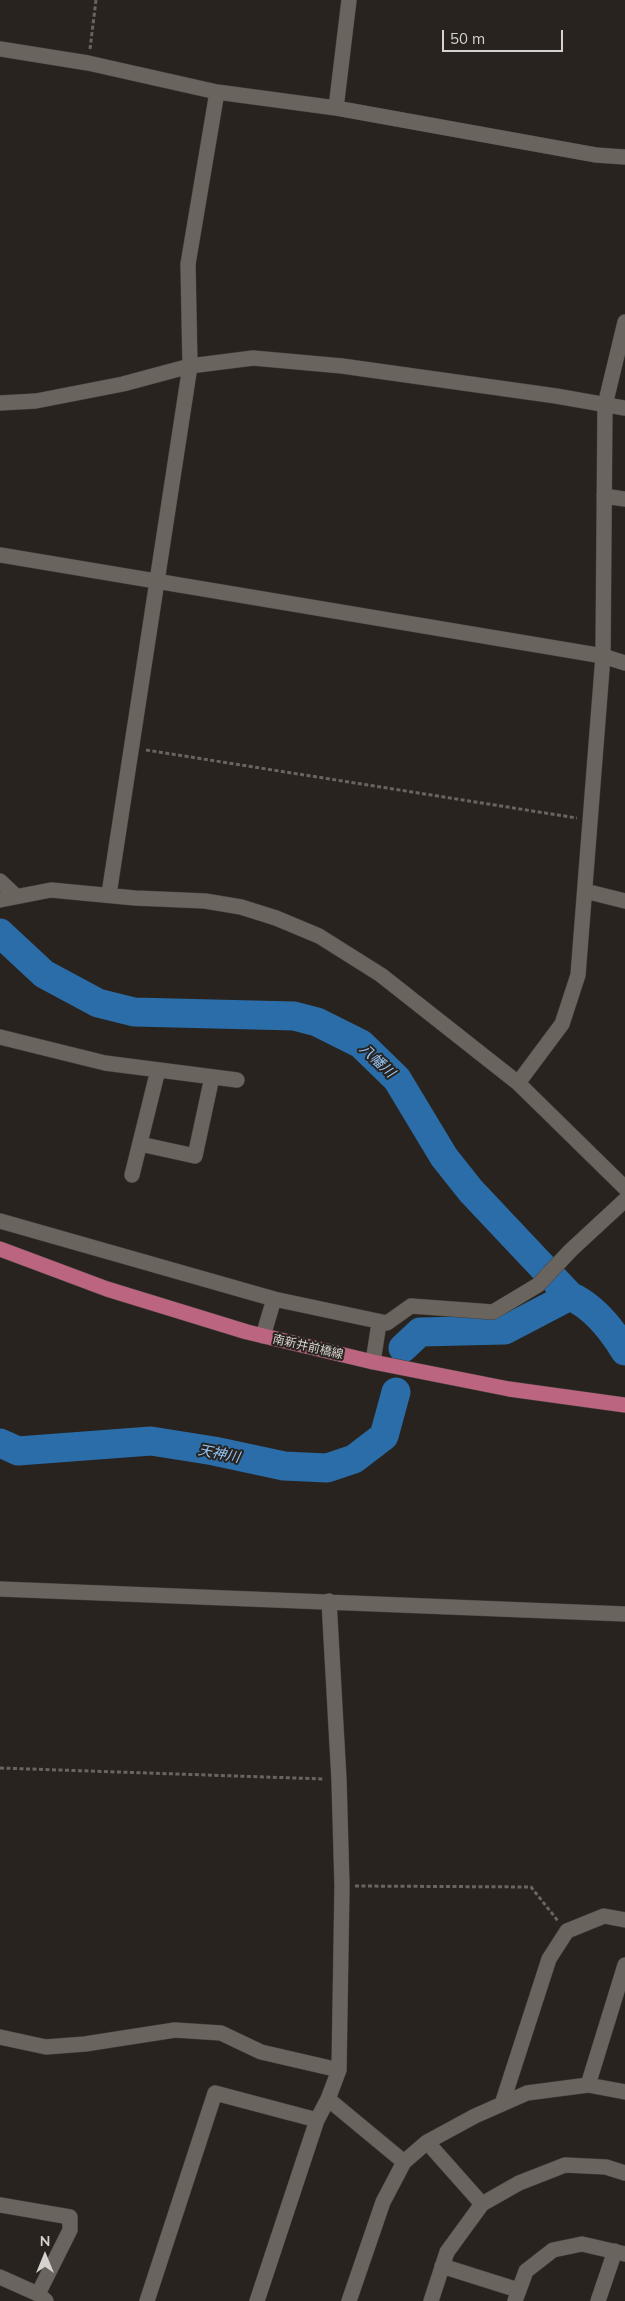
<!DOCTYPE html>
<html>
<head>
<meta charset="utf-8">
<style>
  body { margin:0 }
  #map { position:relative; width:625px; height:2301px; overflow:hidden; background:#28231e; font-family:Mulish,sans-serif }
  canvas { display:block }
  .north { position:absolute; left:20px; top:2231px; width:50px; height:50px; -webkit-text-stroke:4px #28231e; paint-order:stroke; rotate:0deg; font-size:14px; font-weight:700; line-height:20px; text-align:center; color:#d6d2cf }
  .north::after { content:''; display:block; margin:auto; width:18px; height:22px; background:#d6d2cf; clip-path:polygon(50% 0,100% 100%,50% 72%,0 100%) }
  .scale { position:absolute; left:442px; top:30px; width:121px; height:22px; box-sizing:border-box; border:2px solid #d6d2cf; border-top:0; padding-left:6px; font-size:15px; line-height:18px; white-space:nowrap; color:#d6d2cf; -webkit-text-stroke:4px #28231e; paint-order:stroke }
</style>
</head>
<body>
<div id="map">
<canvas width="625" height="2301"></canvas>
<div class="north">N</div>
<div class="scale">50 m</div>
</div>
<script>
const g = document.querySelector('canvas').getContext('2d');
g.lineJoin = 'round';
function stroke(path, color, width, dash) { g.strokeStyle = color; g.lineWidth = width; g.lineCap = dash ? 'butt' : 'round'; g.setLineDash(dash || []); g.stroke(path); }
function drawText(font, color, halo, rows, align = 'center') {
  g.font = font + ' Mulish,"Noto Sans JP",sans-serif'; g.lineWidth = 4; g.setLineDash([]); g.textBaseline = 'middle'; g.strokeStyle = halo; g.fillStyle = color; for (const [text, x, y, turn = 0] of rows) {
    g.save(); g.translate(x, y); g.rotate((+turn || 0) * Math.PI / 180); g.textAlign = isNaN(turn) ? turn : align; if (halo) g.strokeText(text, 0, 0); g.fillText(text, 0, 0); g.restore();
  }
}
const river = new Path2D(`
  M 0,933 L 44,974 L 98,1003 L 134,1012 L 294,1016 L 317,1022 L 361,1044 L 397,1079 L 444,1157 L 471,1191 L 570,1296 C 593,1306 612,1330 625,1351
  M 403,1348 L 420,1332 L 505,1330 L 570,1296
  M 0,1443 L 18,1451 L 151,1441 L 214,1451 L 284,1466 L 327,1468 L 354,1459 L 384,1436 L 396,1392`);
const path = new Path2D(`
  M 90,49 L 96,0
  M 146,750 L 577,818
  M 0,1768 L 324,1779
  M 355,1886 L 531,1887 L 558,1921`);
const minor = new Path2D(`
  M 0,49 L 88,63 L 217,92 L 336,108 L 596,155 L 625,157
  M 336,108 L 349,0
  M 0,403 L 36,401 L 123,384 L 190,366 L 253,358 L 342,366 L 556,396 L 625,408
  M 604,496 L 625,499
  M 0,555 L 603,656 L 625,663
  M 0,881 L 16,896
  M 585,891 L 625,901
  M 109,894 L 190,366 L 188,264 L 217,92
  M 0,900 L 51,890 L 135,898 L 205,901 L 241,907 L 276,918 L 319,936 L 381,975 L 518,1083 L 625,1188
  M 0,1037 L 105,1063 L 237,1080
  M 518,1083 L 562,1024 L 578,975 L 603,656 L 605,405 L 625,322
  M 140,1144 L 195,1156 L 212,1077
  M 132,1175 L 158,1070
  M 0,1221 L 274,1299 L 387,1323 L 411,1306 L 493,1312 L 538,1285 L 571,1250 L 625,1200
  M 263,1336 L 274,1299
  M 373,1362 L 379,1323
  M 0,1589 L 625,1614
  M 0,2037 L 46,2047 L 85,2044 L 175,2030 L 221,2033 L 261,2052 L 339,2070
  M 588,2085 L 625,1965
  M 328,2099 L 404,2162
  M 502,2104 L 549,1959 L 567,1931 L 604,1916 L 625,1920
  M 427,2142 L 482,2204
  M 0,2205 L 70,2217 L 70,2230 L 38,2294
  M 442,2266 L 518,2290
  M 0,2277 L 38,2294 L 46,2301
  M 147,2301 L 215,2093 L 317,2120
  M 257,2301 L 317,2120 L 328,2099 L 339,2070 L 342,1886 L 339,1780 L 329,1601
  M 349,2301 L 383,2202 L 404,2162 L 427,2142 L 475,2116 L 527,2093 L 588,2085 L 625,2092
  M 431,2301 L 447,2252 L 482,2204 L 519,2183 L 565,2165 L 606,2167 L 625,2173
  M 515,2301 L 526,2271 L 553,2250 L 582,2244 L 625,2254
  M 598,2301 L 615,2251`);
const major = new Path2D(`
  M 0,1249 L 107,1289 L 247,1332 L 373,1362 L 509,1389 L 625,1405`);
const streetNames = [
  ["南新井前橋線",308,1347,13]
];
const waterNames = [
  ["八幡川",377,1061,43],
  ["天神川",219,1454,11]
];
stroke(river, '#2a6da8', 29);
stroke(minor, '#44403c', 16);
stroke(major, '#44403c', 16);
stroke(path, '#696460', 3, [4, 2.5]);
stroke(minor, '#6a645e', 15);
stroke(major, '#bc6580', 15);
drawText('12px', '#d6d2cf', '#28231e', streetNames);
drawText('italic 14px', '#96c8f8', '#28231e', waterNames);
</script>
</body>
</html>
